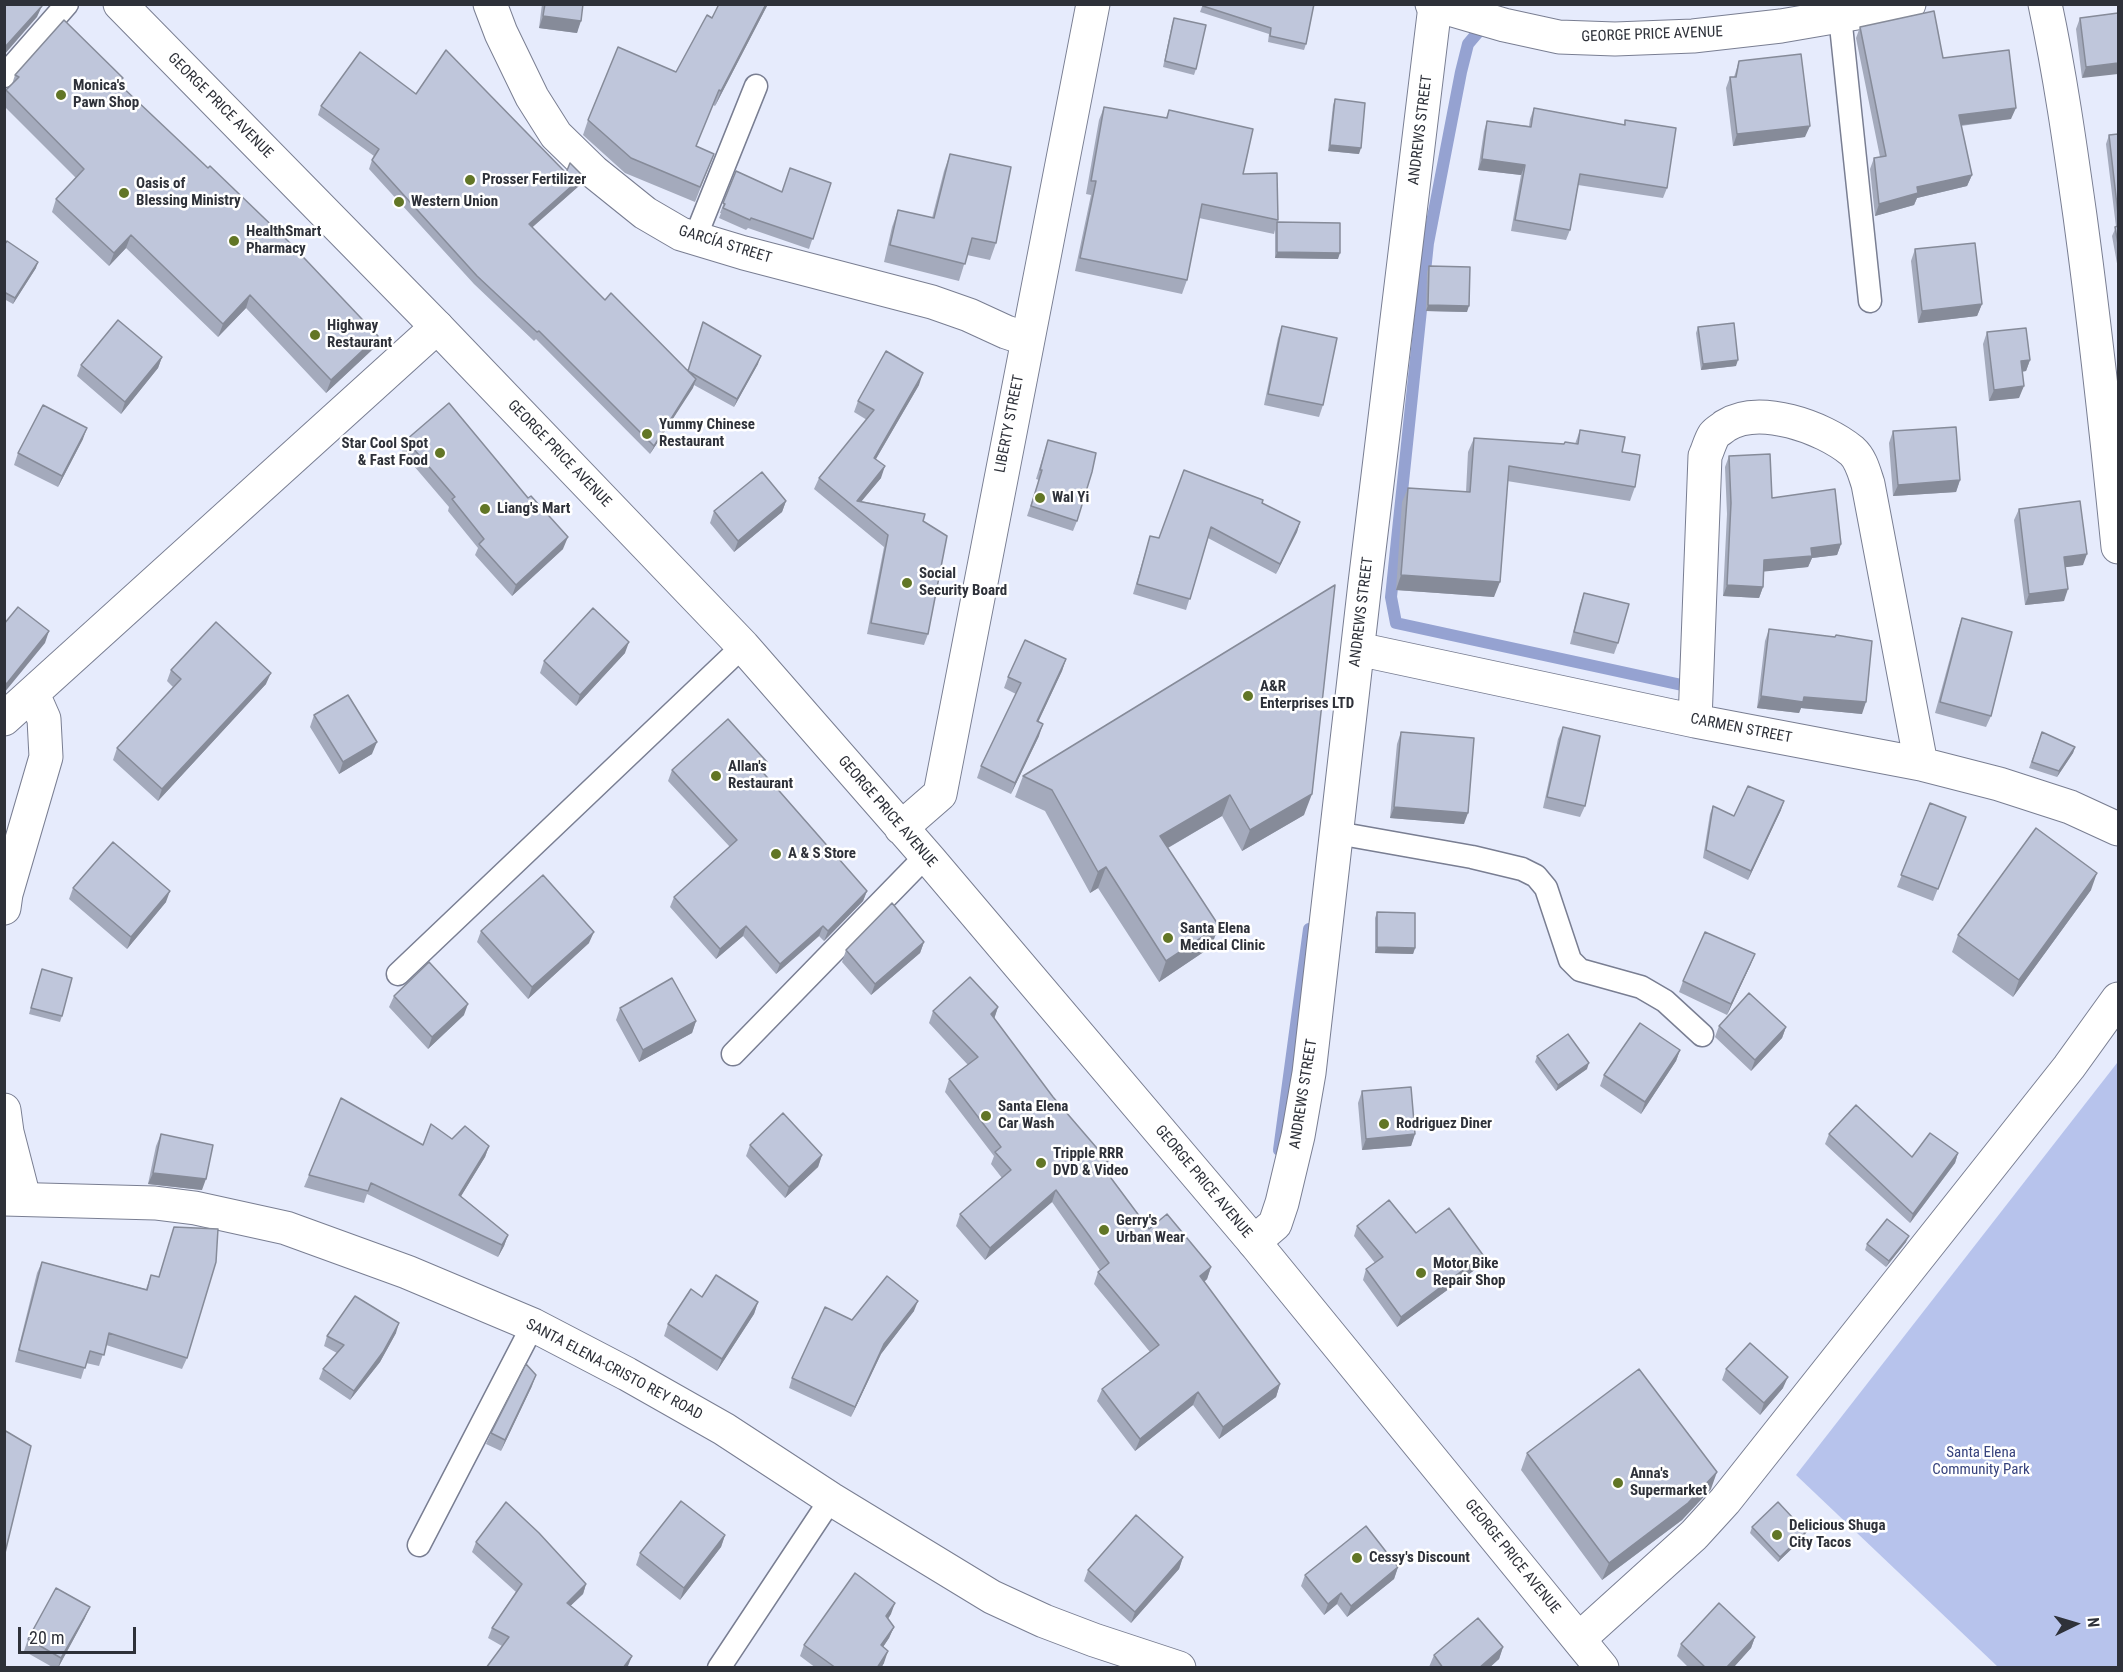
<!DOCTYPE html>
<html>
<head>
<meta charset="utf-8">
<style>
  body { margin:0 }
  #map { position:relative; width:2123px; height:1672px; overflow:hidden; background:#e6ebfc; font-family:"Roboto Condensed",sans-serif }
  canvas { display:block }
  .frame { position:absolute; inset:0; border:6px solid #2e3139; pointer-events:none }
  .north { position:absolute; left:2045px; top:1594px; width:60px; height:60px; -webkit-text-stroke:4px #fff; paint-order:stroke; rotate:85deg; font-size:16px; font-weight:700; line-height:24px; text-align:center; color:#2e3139 }
  .north::after { content:''; display:block; margin:auto; width:21px; height:27px; background:#2e3139; clip-path:polygon(50% 0,100% 100%,50% 72%,0 100%) }
  .scale { position:absolute; left:18px; top:1627px; width:118px; height:27px; box-sizing:border-box; border:3px solid #2e3139; border-top:0; padding-left:8px; font-size:18px; line-height:21px; white-space:nowrap; color:#2e3139; -webkit-text-stroke:4px #fff; paint-order:stroke }
</style>
</head>
<body>
<div id="map">
<canvas width="2123" height="1672"></canvas>
<div class="frame"></div>
<div class="north">N</div>
<div class="scale">20 m</div>
</div>
<script>
const g = document.querySelector('canvas').getContext('2d');
g.lineJoin = 'round';
function fill(path, color) { g.fillStyle = color; g.fill(path, 'evenodd'); }
function stroke(path, color, width, dash) { g.strokeStyle = color; g.lineWidth = width; g.lineCap = dash ? 'butt' : 'round'; g.setLineDash(dash || []); g.stroke(path); }
function drawText(font, color, halo, rows, align = 'center') {
  g.font = font + ' "Roboto Condensed",sans-serif'; g.lineWidth = 5; g.setLineDash([]); g.textBaseline = 'middle'; g.strokeStyle = halo; g.fillStyle = color; for (const [text, x, y, turn = 0] of rows) {
    g.save(); g.translate(x, y); g.rotate((+turn || 0) * Math.PI / 180); g.textAlign = isNaN(turn) ? turn : align; if (halo) g.strokeText(text, 0, 0); g.fillText(text, 0, 0); g.restore();
  }
}
const green = new Path2D(`
  M 2117,1063 L 2118,1667 L 1998,1667 L 1796,1475 Z`);
const stream = new Path2D(`
  M 1479,31 L 1468,44 L 1461,72 L 1428,243 L 1391,597 L 1396,623 L 1691,687
  M 1279,1150 L 1309,929`);
const service = new Path2D(`
  M 1840,16 L 1870,301
  M 4,76 L 67,4
  M 695,238 L 756,86
  M 1337,833 L 1472,857 L 1522,869 L 1536,876 L 1546,888 L 1570,960 L 1580,970 L 1641,987 L 1665,1001 L 1702,1035
  M 398,974 L 743,646
  M 733,1054 L 926,856
  M 419,1545 L 533,1325
  M 719,1668 L 831,1499`);
const minor = new Path2D(`
  M 490,4 L 501,33 L 532,97 L 556,135 L 594,172 L 645,213 L 681,234 L 744,253 L 932,302 L 969,315 L 1006,332 L 1027,339
  M 2045,4 C 2060,74 2070,145 2080,216 C 2095,326 2107,437 2118,547
  M 1358,649 L 1695,721 L 1921,764 L 1999,784 L 2070,807 L 2118,829
  M 4,719 L 437,327
  M 1695,721 L 1705,456 C 1708,450 1710,441 1714,435 C 1717,431 1722,429 1725,426 C 1759,404 1823,427 1852,451 C 1861,459 1864,472 1868,484 L 1921,764
  M 4,908 L 6,894 L 46,757 L 44,719 L 33,694
  M 4,1110 L 7,1132 L 24,1198
  M 1254,1242 L 1275,1224 L 1282,1203 L 1298,1136 L 1309,1073 L 1365,583 L 1435,6
  M 1579,1639 L 1694,1535 L 1725,1501 L 2069,1067 L 2118,999`);
const secondary = new Path2D(`
  M 120,4 L 437,327 L 743,646 L 930,860 L 1254,1242 L 1602,1668
  M 1432,4 L 1504,25 L 1559,37 L 1615,39 L 1693,36 L 1781,26 L 1909,4
  M 901,828 L 940,794 L 1093,4
  M 4,1199 L 155,1203 L 195,1208 L 286,1228 L 407,1272 L 533,1325 L 627,1374 L 724,1429 L 831,1499 L 992,1597 L 1044,1621 L 1094,1640 L 1179,1668`);
const wall = new Path2D(`
  M 542,4 L 583,4 L 577,33 L 539,28 Z
  M 719,4 L 768,4 L 715,106 L 713,105 L 696,146 L 714,154 L 695,202 L 625,173 L 583,135 L 588,120 L 676,72 L 712,18 Z
  M 1203,4 L 1314,4 L 1306,44 L 1304,50 L 1268,42 L 1269,34 L 1200,12 Z
  M 2118,13 L 2082,78 L 2076,29 L 2080,18 Z
  M 1174,18 L 1196,69 L 1194,75 L 1163,67 L 1172,24 Z
  M 1860,27 L 1943,58 L 2011,119 L 1961,126 L 1972,175 L 1967,186 L 1917,198 L 1914,205 L 1875,216 L 1870,169 L 1874,158 L 1880,157 L 1856,38 Z
  M 1739,61 L 1805,137 L 1733,146 L 1726,88 L 1730,77 L 1734,77 Z
  M 15,75 L 123,78 L 120,85 L 373,349 L 326,393 L 246,308 L 218,337 L 126,248 L 109,266 L 52,212 L 56,199 L 76,178 L 4,106 L 4,94 L 6,90 L 12,84 Z
  M 416,94 L 566,173 L 580,185 L 532,227 L 605,300 L 687,370 L 758,364 L 734,407 L 694,385 L 650,454 L 536,339 L 534,341 L 474,284 L 369,169 L 372,160 L 374,156 L 318,115 L 321,106 Z
  M 1335,99 L 1359,154 L 1328,151 L 1333,105 Z
  M 1104,107 L 1166,118 L 1169,110 L 1243,174 L 1278,220 L 1278,222 L 1338,259 L 1275,258 L 1275,230 L 1274,234 L 1199,218 L 1187,280 L 1182,294 L 1075,271 L 1091,195 L 1086,194 L 1099,120 Z
  M 1534,108 L 1624,125 L 1625,120 L 1667,188 L 1663,198 L 1578,185 L 1570,230 L 1566,240 L 1511,231 L 1521,175 L 1478,170 L 1484,131 L 1487,121 L 1529,126 L 1530,119 Z
  M 2118,134 L 2118,269 L 2112,236 L 2116,227 L 2106,144 L 2109,135 Z
  M 950,154 L 996,243 L 990,260 L 967,255 L 959,281 L 884,262 L 892,227 L 898,210 L 932,218 L 944,171 Z
  M 736,171 L 782,192 L 831,183 L 809,249 L 748,228 L 746,230 L 719,218 L 721,213 L 720,213 Z
  M 4,245 L 36,268 L 13,304 L 4,299 Z
  M 1915,249 L 1982,304 L 1977,316 L 1918,323 L 1911,261 Z
  M 1429,266 L 1467,312 L 1426,311 L 1427,272 Z
  M 1282,326 L 1323,405 L 1319,417 L 1264,405 L 1278,338 Z
  M 1698,327 L 1736,366 L 1701,370 L 1696,333 Z
  M 1987,332 L 2030,360 L 2026,371 L 2022,372 L 2019,398 L 1989,401 L 1983,344 Z
  M 162,357 L 158,368 L 121,414 L 77,376 L 81,365 Z
  M 919,385 L 876,459 L 881,478 L 861,501 L 925,514 L 923,521 L 928,634 L 924,645 L 867,634 L 884,547 L 814,489 L 819,478 L 867,420 L 854,412 L 858,401 Z
  M 1580,430 L 1622,452 L 1635,487 L 1630,501 L 1507,481 L 1494,597 L 1396,590 L 1402,502 L 1408,488 L 1466,492 L 1468,452 L 1474,438 L 1564,444 L 1565,442 L 1575,444 Z
  M 1893,431 L 1960,480 L 1956,492 L 1893,496 L 1889,443 Z
  M 83,439 L 58,487 L 14,465 L 18,453 Z
  M 406,440 L 528,498 L 563,549 L 512,596 L 475,555 L 478,548 L 448,511 L 449,507 L 402,452 Z
  M 1048,440 L 1077,521 L 1073,531 L 1027,516 L 1039,480 L 1036,479 Z
  M 1729,456 L 1772,498 L 1841,544 L 1837,555 L 1812,558 L 1808,567 L 1764,571 L 1763,587 L 1759,598 L 1723,596 L 1727,514 L 1725,467 Z
  M 786,501 L 782,512 L 734,552 L 710,523 L 714,511 Z
  M 1262,503 L 1300,522 L 1297,532 L 1276,574 L 1208,538 L 1186,610 L 1133,594 L 1150,536 L 1159,538 Z
  M 2019,509 L 2083,565 L 2066,567 L 2064,601 L 2025,605 L 2014,520 Z
  M 1335,585 L 1304,815 L 1242,851 L 1222,816 L 1168,848 L 1211,947 L 1159,982 L 1098,888 L 1090,893 L 1045,811 L 1015,797 L 1023,776 Z
  M 1584,593 L 1618,643 L 1614,654 L 1570,644 L 1580,604 Z
  M 1962,618 L 1991,716 L 1986,727 L 1935,713 L 1958,629 Z
  M 1769,629 L 1835,637 L 1836,635 L 1862,714 L 1801,708 L 1799,713 L 1757,708 L 1765,641 Z
  M 625,653 L 576,706 L 540,673 L 544,661 Z
  M 1066,659 L 1062,671 L 1038,722 L 1039,736 L 1011,794 L 977,778 L 981,766 L 1016,694 L 1004,688 L 1008,677 Z
  M 171,670 L 266,684 L 158,801 L 113,760 L 117,748 L 173,687 L 167,681 Z
  M 314,715 L 372,754 L 339,774 L 310,727 Z
  M 1563,727 L 1585,806 L 1580,817 L 1543,808 L 1558,739 Z
  M 1401,732 L 1464,824 L 1390,818 L 1397,744 Z
  M 2042,732 L 2075,747 L 2073,753 L 2057,777 L 2029,768 Z
  M 672,770 L 763,772 L 867,891 L 863,901 L 824,941 L 819,936 L 776,974 L 743,936 L 716,959 L 670,907 L 674,897 L 730,847 L 668,781 Z
  M 1930,803 L 1966,817 L 1933,901 L 1897,887 Z
  M 1713,806 L 1734,816 L 1781,810 L 1748,880 L 1703,858 L 1710,814 Z
  M 73,888 L 166,902 L 127,949 L 69,899 Z
  M 2091,890 L 2013,997 L 1952,952 L 1958,935 Z
  M 1377,912 L 1415,948 L 1413,954 L 1375,953 L 1375,918 Z
  M 481,931 L 589,943 L 528,999 L 477,942 Z
  M 924,942 L 920,953 L 871,995 L 842,962 L 846,950 Z
  M 1755,954 L 1750,966 L 1727,1015 L 1679,992 L 1683,981 Z
  M 40,975 L 62,1016 L 60,1022 L 29,1014 Z
  M 394,996 L 464,1015 L 428,1049 L 389,1007 Z
  M 998,1007 L 994,1019 L 1149,1229 L 1211,1267 L 1207,1279 L 1204,1282 L 1280,1384 L 1276,1397 L 1219,1439 L 1193,1405 L 1135,1451 L 1097,1401 L 1102,1389 L 1150,1352 L 1094,1284 L 1098,1272 L 1100,1270 L 1052,1202 L 985,1260 L 956,1226 L 960,1214 L 1002,1178 L 991,1164 L 994,1156 L 945,1092 L 949,1079 L 968,1065 L 929,1023 L 933,1011 Z
  M 620,1008 L 696,1021 L 692,1033 L 639,1062 L 616,1020 Z
  M 1719,1026 L 1786,1027 L 1782,1038 L 1751,1071 L 1715,1037 Z
  M 1680,1050 L 1676,1061 L 1641,1114 L 1600,1086 L 1604,1075 Z
  M 1537,1056 L 1587,1069 L 1556,1091 L 1535,1062 Z
  M 1362,1091 L 1415,1134 L 1411,1146 L 1362,1150 L 1358,1103 Z
  M 161,1134 L 202,1190 L 148,1184 L 156,1146 Z
  M 1829,1134 L 1912,1157 L 1958,1153 L 1955,1163 L 1910,1223 L 1825,1144 Z
  M 452,1139 L 489,1146 L 485,1157 L 461,1196 L 508,1235 L 504,1246 L 498,1257 L 367,1194 L 364,1203 L 304,1187 L 309,1175 L 423,1145 Z
  M 750,1145 L 822,1155 L 818,1167 L 785,1198 L 746,1156 Z
  M 1357,1226 L 1416,1233 L 1480,1266 L 1397,1327 L 1363,1280 L 1366,1269 L 1375,1263 L 1354,1236 Z
  M 174,1227 L 187,1358 L 182,1369 L 106,1345 L 99,1366 L 86,1363 L 81,1379 L 15,1362 L 37,1273 L 42,1262 L 146,1289 L 151,1275 L 159,1277 Z
  M 1906,1242 L 1886,1267 L 1865,1250 L 1867,1244 Z
  M 702,1297 L 758,1302 L 754,1314 L 717,1371 L 664,1336 L 668,1324 Z
  M 914,1311 L 881,1354 L 851,1417 L 789,1388 L 792,1378 L 852,1320 Z
  M 396,1333 L 380,1362 L 350,1400 L 319,1379 L 323,1369 L 337,1353 L 324,1346 L 327,1336 Z
  M 1726,1369 L 1783,1388 L 1760,1415 L 1722,1380 Z
  M 532,1386 L 501,1451 L 486,1444 L 491,1433 Z
  M 1527,1453 L 1711,1489 L 1682,1520 L 1602,1580 L 1521,1470 Z
  M 1752,1527 L 1804,1537 L 1778,1562 L 1750,1533 Z
  M 725,1535 L 721,1547 L 680,1600 L 636,1565 L 640,1553 Z
  M 476,1542 L 586,1584 L 583,1594 L 570,1606 L 628,1666 L 502,1646 L 488,1638 L 492,1628 L 516,1592 L 472,1552 Z
  M 1183,1557 L 1179,1569 L 1131,1623 L 1084,1581 L 1088,1570 Z
  M 1398,1567 L 1394,1579 L 1347,1617 L 1337,1604 L 1324,1615 L 1301,1586 L 1305,1575 Z
  M 891,1614 L 888,1619 L 894,1627 L 889,1638 L 883,1647 L 884,1663 L 881,1668 L 816,1668 L 800,1656 L 804,1645 Z
  M 85,1618 L 58,1668 L 54,1668 L 24,1651 L 28,1639 Z
  M 1755,1637 L 1751,1648 L 1733,1668 L 1689,1668 L 1677,1656 L 1681,1644 Z
  M 1503,1647 L 1499,1659 L 1489,1668 L 1430,1668 L 1429,1667 L 1434,1655 Z`);
const shadedWall = new Path2D(`
  M 766,4 L 768,4 L 715,106 L 721,91 Z
  M 42,6 L 37,17 L 4,55 L 4,48 Z
  M 543,16 L 581,21 L 577,33 L 539,28 Z
  M 2118,63 L 2118,74 L 2082,78 L 2086,67 Z
  M 2016,108 L 2011,119 L 1954,126 L 1959,115 Z
  M 1810,126 L 1805,137 L 1733,146 L 1737,134 Z
  M 1330,145 L 1361,148 L 1359,154 L 1328,151 Z
  M 1482,159 L 1525,165 L 1521,175 L 1478,170 Z
  M 1972,175 L 1967,186 L 1917,198 L 1914,205 L 1875,216 L 1879,204 L 1917,187 Z
  M 583,176 L 580,185 L 526,233 L 529,224 Z
  M 131,235 L 126,248 L 109,266 L 114,253 Z
  M 1277,252 L 1340,253 L 1338,259 L 1275,258 Z
  M 38,262 L 36,268 L 13,304 L 15,298 Z
  M 250,295 L 246,308 L 218,337 L 223,324 Z
  M 1982,304 L 1977,316 L 1918,323 L 1922,311 Z
  M 1428,305 L 1469,306 L 1467,312 L 1426,311 Z
  M 378,336 L 373,349 L 326,393 L 331,380 Z
  M 761,356 L 758,364 L 734,407 L 737,399 Z
  M 162,357 L 158,368 L 121,414 L 125,402 Z
  M 1738,360 L 1736,366 L 1701,370 L 1703,364 Z
  M 2030,360 L 2026,371 L 2017,372 L 2021,361 Z
  M 923,373 L 919,385 L 870,469 L 874,458 Z
  M 696,379 L 693,388 L 650,454 L 654,446 Z
  M 2024,386 L 2019,398 L 1989,401 L 1994,390 Z
  M 87,428 L 83,439 L 58,487 L 62,476 Z
  M 885,466 L 881,478 L 856,508 L 857,501 Z
  M 1960,480 L 1956,492 L 1893,496 L 1898,485 Z
  M 786,501 L 782,512 L 734,552 L 738,541 Z
  M 1300,522 L 1297,532 L 1276,574 L 1280,564 Z
  M 568,537 L 563,549 L 512,596 L 516,585 Z
  M 1841,544 L 1837,555 L 1812,558 L 1808,567 L 1760,572 L 1764,560 L 1811,548 Z
  M 2087,554 L 2083,565 L 2060,568 L 2064,557 Z
  M 1401,575 L 1500,582 L 1494,597 L 1396,590 Z
  M 1727,585 L 1763,587 L 1759,598 L 1723,596 Z
  M 2068,589 L 2064,601 L 2025,605 L 2029,594 Z
  M 49,631 L 45,643 L 4,693 L 4,686 Z
  M 629,642 L 625,653 L 576,706 L 580,695 Z
  M 1066,659 L 1062,671 L 1033,733 L 1037,721 Z
  M 271,673 L 266,684 L 158,801 L 162,789 Z
  M 1761,696 L 1804,697 L 1866,702 L 1862,714 L 1801,708 L 1799,713 L 1757,708 Z
  M 1043,724 L 1039,736 L 1011,794 L 1015,783 Z
  M 377,742 L 372,754 L 339,774 L 343,762 Z
  M 2075,747 L 2073,753 L 2057,777 L 2059,771 Z
  M 767,762 L 763,772 L 756,779 L 759,768 Z
  M 1312,794 L 1304,815 L 1242,851 L 1250,830 Z
  M 1230,795 L 1222,816 L 1152,857 L 1160,836 Z
  M 1784,801 L 1781,810 L 1748,880 L 1751,871 Z
  M 1394,807 L 1468,813 L 1464,824 L 1390,818 Z
  M 1106,867 L 1098,888 L 1090,893 L 1098,872 Z
  M 2097,873 L 2091,890 L 2013,997 L 2019,980 Z
  M 170,891 L 166,902 L 127,949 L 131,937 Z
  M 867,891 L 863,901 L 824,941 L 828,931 Z
  M 746,926 L 743,936 L 716,959 L 720,949 Z
  M 823,926 L 819,936 L 776,974 L 780,964 Z
  M 1219,926 L 1211,947 L 1159,982 L 1166,961 Z
  M 594,932 L 589,943 L 528,999 L 532,987 Z
  M 924,942 L 920,953 L 871,995 L 875,984 Z
  M 1377,947 L 1415,948 L 1413,954 L 1375,953 Z
  M 1755,954 L 1750,966 L 1727,1015 L 1731,1004 Z
  M 468,1004 L 464,1015 L 428,1049 L 432,1037 Z
  M 998,1007 L 994,1019 L 991,1014 Z
  M 696,1021 L 692,1033 L 639,1062 L 643,1050 Z
  M 1786,1027 L 1782,1038 L 1751,1071 L 1755,1060 Z
  M 1680,1050 L 1676,1061 L 1641,1114 L 1645,1102 Z
  M 1589,1063 L 1587,1069 L 1556,1091 L 1558,1085 Z
  M 1415,1134 L 1411,1146 L 1362,1150 L 1366,1139 Z
  M 489,1146 L 485,1157 L 455,1206 L 459,1195 Z
  M 1958,1153 L 1955,1163 L 1910,1223 L 1913,1214 Z
  M 822,1155 L 818,1167 L 785,1198 L 789,1187 Z
  M 153,1173 L 206,1179 L 202,1190 L 148,1184 Z
  M 1056,1190 L 1052,1202 L 985,1260 L 990,1248 Z
  M 508,1235 L 504,1246 L 498,1257 L 502,1245 Z
  M 1909,1236 L 1906,1242 L 1886,1267 L 1889,1261 Z
  M 1483,1255 L 1480,1266 L 1397,1327 L 1401,1317 Z
  M 1211,1267 L 1207,1279 L 1196,1289 L 1200,1276 Z
  M 918,1301 L 914,1311 L 881,1354 L 851,1417 L 855,1407 L 884,1344 Z
  M 758,1302 L 754,1314 L 717,1371 L 722,1359 Z
  M 399,1323 L 396,1333 L 380,1362 L 350,1400 L 354,1391 Z
  M 536,1375 L 532,1386 L 501,1451 L 505,1440 Z
  M 1788,1377 L 1783,1388 L 1760,1415 L 1764,1403 Z
  M 1280,1384 L 1276,1397 L 1219,1439 L 1223,1427 Z
  M 1198,1392 L 1193,1405 L 1135,1451 L 1140,1439 Z
  M 1717,1472 L 1711,1489 L 1682,1520 L 1602,1580 L 1609,1563 Z
  M 1806,1532 L 1804,1537 L 1778,1562 L 1780,1557 Z
  M 725,1535 L 721,1547 L 680,1600 L 684,1588 Z
  M 1183,1557 L 1179,1569 L 1131,1623 L 1135,1612 Z
  M 1398,1567 L 1394,1579 L 1347,1617 L 1351,1606 Z
  M 586,1584 L 583,1594 L 563,1613 L 567,1603 Z
  M 1341,1593 L 1337,1604 L 1324,1615 L 1328,1604 Z
  M 895,1603 L 891,1614 L 882,1627 L 886,1616 Z
  M 90,1607 L 85,1618 L 58,1668 L 61,1658 Z
  M 894,1627 L 889,1638 L 877,1656 L 881,1645 Z
  M 1755,1637 L 1751,1648 L 1733,1668 L 1726,1668 Z
  M 1503,1647 L 1499,1659 L 1489,1668 L 1479,1668 Z
  M 888,1651 L 884,1663 L 881,1668 L 877,1668 Z
  M 632,1656 L 628,1666 L 627,1668 L 623,1668 Z`);
const building = new Path2D(`
  M 4,4 L 40,4 L 42,6 L 4,48 Z
  M 545,4 L 583,4 L 581,21 L 543,16 Z
  M 719,4 L 766,4 L 721,91 L 719,90 L 696,146 L 714,154 L 700,187 L 631,158 L 588,120 L 618,47 L 676,72 L 707,15 L 712,18 Z
  M 1203,4 L 1314,4 L 1306,44 L 1270,36 L 1271,28 L 1203,6 Z
  M 1934,11 L 1943,58 L 2009,50 L 2016,108 L 1959,115 L 1972,175 L 1917,187 L 1918,193 L 1879,204 L 1874,158 L 1886,156 L 1860,27 Z
  M 2118,13 L 2118,63 L 2086,67 L 2080,18 Z
  M 1174,18 L 1206,25 L 1196,69 L 1165,61 Z
  M 64,20 L 123,78 L 118,83 L 208,168 L 210,166 L 288,241 L 378,336 L 331,380 L 250,295 L 223,324 L 131,235 L 114,253 L 56,199 L 84,169 L 6,90 L 19,77 L 15,75 Z
  M 446,50 L 566,173 L 570,163 L 583,176 L 529,224 L 605,300 L 611,293 L 688,371 L 703,322 L 761,356 L 737,399 L 688,371 L 696,379 L 654,446 L 539,331 L 537,332 L 477,276 L 372,160 L 379,149 L 321,106 L 360,52 L 416,94 Z
  M 1801,54 L 1810,126 L 1737,134 L 1730,77 L 1736,77 L 1739,61 Z
  M 1335,99 L 1365,103 L 1361,148 L 1330,145 Z
  M 1104,107 L 1167,118 L 1169,110 L 1253,129 L 1243,174 L 1277,173 L 1278,220 L 1202,204 L 1187,280 L 1080,258 L 1096,181 L 1091,181 Z
  M 1534,108 L 1625,125 L 1625,120 L 1676,128 L 1667,188 L 1580,174 L 1570,230 L 1515,220 L 1525,165 L 1482,159 L 1487,121 L 1531,127 Z
  M 2118,134 L 2118,214 L 2109,135 Z
  M 950,154 L 1011,167 L 996,243 L 972,238 L 965,264 L 890,245 L 898,210 L 934,218 Z
  M 790,168 L 831,183 L 813,239 L 751,218 L 750,220 L 723,208 L 725,204 L 723,203 L 736,171 L 782,192 Z
  M 1277,222 L 1340,223 L 1340,253 L 1277,252 Z
  M 2118,226 L 2118,244 L 2115,227 Z
  M 7,241 L 38,262 L 15,298 L 4,292 L 4,245 Z
  M 1975,243 L 1982,304 L 1922,311 L 1915,249 Z
  M 1429,266 L 1470,267 L 1469,306 L 1428,305 Z
  M 118,320 L 162,357 L 125,402 L 81,365 Z
  M 1734,323 L 1738,360 L 1703,364 L 1698,327 Z
  M 1282,326 L 1337,338 L 1323,405 L 1268,394 Z
  M 2026,328 L 2030,360 L 2021,361 L 2024,386 L 1994,390 L 1987,332 Z
  M 886,351 L 923,373 L 874,458 L 885,466 L 857,501 L 925,514 L 923,521 L 947,536 L 928,634 L 871,623 L 888,535 L 819,478 L 874,410 L 858,401 Z
  M 449,403 L 528,498 L 531,496 L 568,537 L 516,585 L 479,544 L 484,539 L 452,499 L 455,497 L 406,440 Z
  M 43,405 L 87,428 L 62,476 L 18,453 Z
  M 1956,427 L 1960,480 L 1898,485 L 1893,431 Z
  M 1580,430 L 1625,437 L 1622,452 L 1640,455 L 1635,487 L 1509,466 L 1500,582 L 1401,575 L 1408,488 L 1470,492 L 1474,438 L 1564,444 L 1565,442 L 1578,444 Z
  M 1048,440 L 1096,453 L 1092,472 L 1077,521 L 1031,506 L 1042,470 L 1040,470 Z
  M 1770,454 L 1772,498 L 1835,489 L 1841,544 L 1811,548 L 1812,556 L 1764,560 L 1763,587 L 1727,585 L 1731,503 L 1729,456 Z
  M 1184,470 L 1263,500 L 1262,503 L 1300,522 L 1280,564 L 1211,527 L 1190,599 L 1137,584 L 1150,536 L 1159,538 Z
  M 762,472 L 786,501 L 738,541 L 714,511 Z
  M 2080,501 L 2087,554 L 2064,557 L 2068,589 L 2029,594 L 2019,509 Z
  M 1335,585 L 1312,794 L 1250,830 L 1230,795 L 1160,836 L 1219,926 L 1166,961 L 1106,867 L 1098,872 L 1052,790 L 1023,776 Z
  M 1584,593 L 1629,604 L 1618,643 L 1574,632 Z
  M 18,607 L 49,631 L 8,682 L 4,686 L 4,624 Z
  M 593,608 L 629,642 L 580,695 L 544,661 Z
  M 1962,618 L 2012,632 L 1991,716 L 1940,702 Z
  M 216,622 L 271,673 L 162,789 L 117,748 L 181,679 L 171,670 Z
  M 1769,629 L 1835,637 L 1836,635 L 1872,641 L 1866,702 L 1804,697 L 1803,702 L 1761,696 Z
  M 1025,640 L 1066,659 L 1037,721 L 1043,724 L 1015,783 L 981,766 L 1021,683 L 1008,677 Z
  M 348,695 L 377,742 L 343,762 L 314,715 Z
  M 728,719 L 767,762 L 759,768 L 867,891 L 828,931 L 823,926 L 780,964 L 746,926 L 720,949 L 674,897 L 737,840 L 672,770 Z
  M 1563,727 L 1600,736 L 1585,806 L 1547,797 Z
  M 1401,732 L 1474,738 L 1468,813 L 1394,807 Z
  M 2042,732 L 2075,747 L 2059,771 L 2032,762 Z
  M 1748,786 L 1784,801 L 1751,871 L 1706,850 L 1713,806 L 1734,816 Z
  M 1930,803 L 1966,817 L 1938,889 L 1901,875 Z
  M 2036,828 L 2097,873 L 2019,980 L 1958,935 Z
  M 113,842 L 170,891 L 131,937 L 73,888 Z
  M 543,875 L 594,932 L 532,987 L 481,931 Z
  M 892,903 L 924,942 L 875,984 L 846,950 Z
  M 1377,912 L 1415,913 L 1415,948 L 1377,947 Z
  M 1705,932 L 1755,954 L 1731,1004 L 1683,981 Z
  M 429,962 L 468,1004 L 432,1037 L 394,996 Z
  M 42,969 L 72,978 L 62,1016 L 31,1008 Z
  M 970,977 L 998,1007 L 991,1014 L 1053,1097 L 1108,1161 L 1102,1166 L 1149,1229 L 1167,1214 L 1211,1267 L 1200,1276 L 1280,1384 L 1223,1427 L 1198,1392 L 1140,1439 L 1102,1389 L 1159,1345 L 1098,1272 L 1109,1263 L 1056,1190 L 990,1248 L 960,1214 L 1011,1170 L 995,1152 L 1001,1147 L 949,1079 L 978,1057 L 933,1011 Z
  M 672,978 L 696,1021 L 643,1050 L 620,1008 Z
  M 1749,993 L 1786,1027 L 1755,1060 L 1719,1026 Z
  M 1640,1023 L 1680,1050 L 1645,1102 L 1604,1075 Z
  M 1568,1034 L 1589,1063 L 1558,1085 L 1537,1056 Z
  M 1411,1087 L 1415,1134 L 1366,1139 L 1362,1091 Z
  M 341,1098 L 423,1145 L 431,1124 L 452,1139 L 465,1126 L 489,1146 L 459,1195 L 508,1235 L 502,1245 L 371,1183 L 368,1191 L 309,1175 Z
  M 1856,1105 L 1912,1157 L 1930,1133 L 1958,1153 L 1913,1214 L 1829,1134 Z
  M 783,1113 L 822,1155 L 789,1187 L 750,1145 Z
  M 161,1134 L 213,1145 L 206,1179 L 153,1173 Z
  M 1389,1200 L 1416,1233 L 1449,1208 L 1483,1255 L 1401,1317 L 1366,1269 L 1383,1257 L 1357,1226 Z
  M 1887,1219 L 1909,1236 L 1889,1261 L 1867,1244 Z
  M 174,1227 L 218,1229 L 216,1262 L 187,1358 L 109,1333 L 104,1355 L 90,1351 L 85,1368 L 19,1350 L 42,1262 L 147,1290 L 151,1275 L 159,1277 Z
  M 716,1275 L 758,1302 L 722,1359 L 668,1324 L 691,1289 L 702,1297 Z
  M 887,1276 L 918,1301 L 884,1344 L 855,1407 L 792,1378 L 825,1307 L 852,1320 Z
  M 355,1296 L 399,1323 L 383,1352 L 354,1391 L 323,1369 L 344,1345 L 327,1336 Z
  M 1750,1343 L 1788,1377 L 1764,1403 L 1726,1369 Z
  M 526,1364 L 536,1375 L 505,1440 L 491,1433 Z
  M 1639,1369 L 1717,1472 L 1688,1503 L 1609,1563 L 1527,1453 Z
  M 4,1430 L 31,1446 L 4,1557 Z
  M 681,1501 L 725,1535 L 684,1588 L 640,1553 Z
  M 506,1502 L 539,1533 L 586,1584 L 567,1603 L 632,1656 L 623,1668 L 486,1668 L 509,1637 L 492,1628 L 522,1584 L 476,1542 Z
  M 1778,1502 L 1806,1532 L 1780,1557 L 1752,1527 Z
  M 1136,1515 L 1183,1557 L 1135,1612 L 1088,1570 Z
  M 1366,1526 L 1398,1567 L 1351,1606 L 1341,1593 L 1328,1604 L 1305,1575 Z
  M 855,1573 L 895,1603 L 886,1616 L 894,1627 L 881,1645 L 888,1651 L 877,1668 L 836,1668 L 804,1645 Z
  M 56,1588 L 90,1607 L 61,1658 L 28,1639 Z
  M 1719,1603 L 1755,1637 L 1726,1668 L 1706,1668 L 1681,1644 Z
  M 1478,1618 L 1503,1647 L 1479,1668 L 1443,1668 L 1434,1655 Z`);
const markers = [
  [61,95,6,"#627626"],
  [470,180,6,"#627626"],
  [124,193,6,"#627626"],
  [399,202,6,"#627626"],
  [234,241,6,"#627626"],
  [315,335,6,"#627626"],
  [647,434,6,"#627626"],
  [440,453,6,"#627626"],
  [1040,498,6,"#627626"],
  [485,509,6,"#627626"],
  [907,583,6,"#627626"],
  [1248,696,6,"#627626"],
  [716,776,6,"#627626"],
  [776,854,6,"#627626"],
  [1168,938,6,"#627626"],
  [986,1116,6,"#627626"],
  [1384,1124,6,"#627626"],
  [1041,1163,6,"#627626"],
  [1104,1230,6,"#627626"],
  [1421,1273,6,"#627626"],
  [1618,1483,6,"#627626"],
  [1777,1535,6,"#627626"],
  [1357,1558,6,"#627626"]
];
const streetNames = [
  ["GEORGE PRICE AVENUE",1652,35,-2],
  ["GEORGE PRICE AVENUE",220,106,45],
  ["ANDREWS STREET",1421,130,-83],
  ["GARCÍA STREET",725,245,17],
  ["LIBERTY STREET",1010,424,-79],
  ["GEORGE PRICE AVENUE",559,454,46],
  ["ANDREWS STREET",1362,612,-83],
  ["CARMEN STREET",1741,729,11],
  ["GEORGE PRICE AVENUE",887,812,49],
  ["ANDREWS STREET",1304,1094,-81],
  ["GEORGE PRICE AVENUE",1203,1182,50],
  ["SANTA ELENA-CRISTO REY ROAD",614,1370,28],
  ["GEORGE PRICE AVENUE",1512,1557,51]
];
const poiNames = [
  ["Monica's",73,86],
  ["Pawn Shop",73,103],
  ["Prosser Fertilizer",482,180],
  ["Oasis of",136,184],
  ["Blessing Ministry",136,201],
  ["Western Union",411,202],
  ["HealthSmart",246,232],
  ["Pharmacy",246,249],
  ["Highway",327,326],
  ["Restaurant",327,343],
  ["Yummy Chinese",659,425],
  ["Restaurant",659,442],
  ["Star Cool Spot",428,444,"right"],
  ["& Fast Food",428,461,"right"],
  ["Wal Yi",1052,498],
  ["Liang's Mart",497,509],
  ["Social",919,574],
  ["Security Board",919,591],
  ["A&R",1260,687],
  ["Enterprises LTD",1260,704],
  ["Allan's",728,767],
  ["Restaurant",728,784],
  ["A & S Store",788,854],
  ["Santa Elena",1180,929],
  ["Medical Clinic",1180,946],
  ["Santa Elena",998,1107],
  ["Car Wash",998,1124],
  ["Rodriguez Diner",1396,1124],
  ["Tripple RRR",1053,1154],
  ["DVD & Video",1053,1171],
  ["Gerry's",1116,1221],
  ["Urban Wear",1116,1238],
  ["Motor Bike",1433,1264],
  ["Repair Shop",1433,1281],
  ["Anna's",1630,1474],
  ["Supermarket",1630,1491],
  ["Delicious Shuga",1789,1526],
  ["City Tacos",1789,1543],
  ["Cessy's Discount",1369,1558]
];
const parkNames = [
  ["Santa Elena",1981,1453],
  ["Community Park",1981,1470]
];
fill(green, '#b7c3ec');
stroke(stream, '#95a2d1', 12);
stroke(service, '#797e92', 25);
stroke(minor, '#797e92', 35);
stroke(secondary, '#797e92', 35);
stroke(service, '#fff', 22);
stroke(minor, '#fff', 33);
stroke(secondary, '#fff', 33);
fill(wall, '#a4aabc');
fill(shadedWall, '#868b99');
fill(building, '#bfc6db');
stroke(building, '#868b99', 1.5);
for (const [x, y, r, color] of markers) { const dot = new Path2D(); dot.arc(x, y, r, 0, 2 * Math.PI); g.fillStyle = color; g.fill(dot); stroke(dot, '#fff', 2); }
drawText('15px', '#2e3139', '#fff', streetNames);
drawText('bold 15px', '#2e3139', '#fff', poiNames, 'left');
drawText('15px', '#37437e', '#fff', parkNames);
</script>
</body>
</html>
